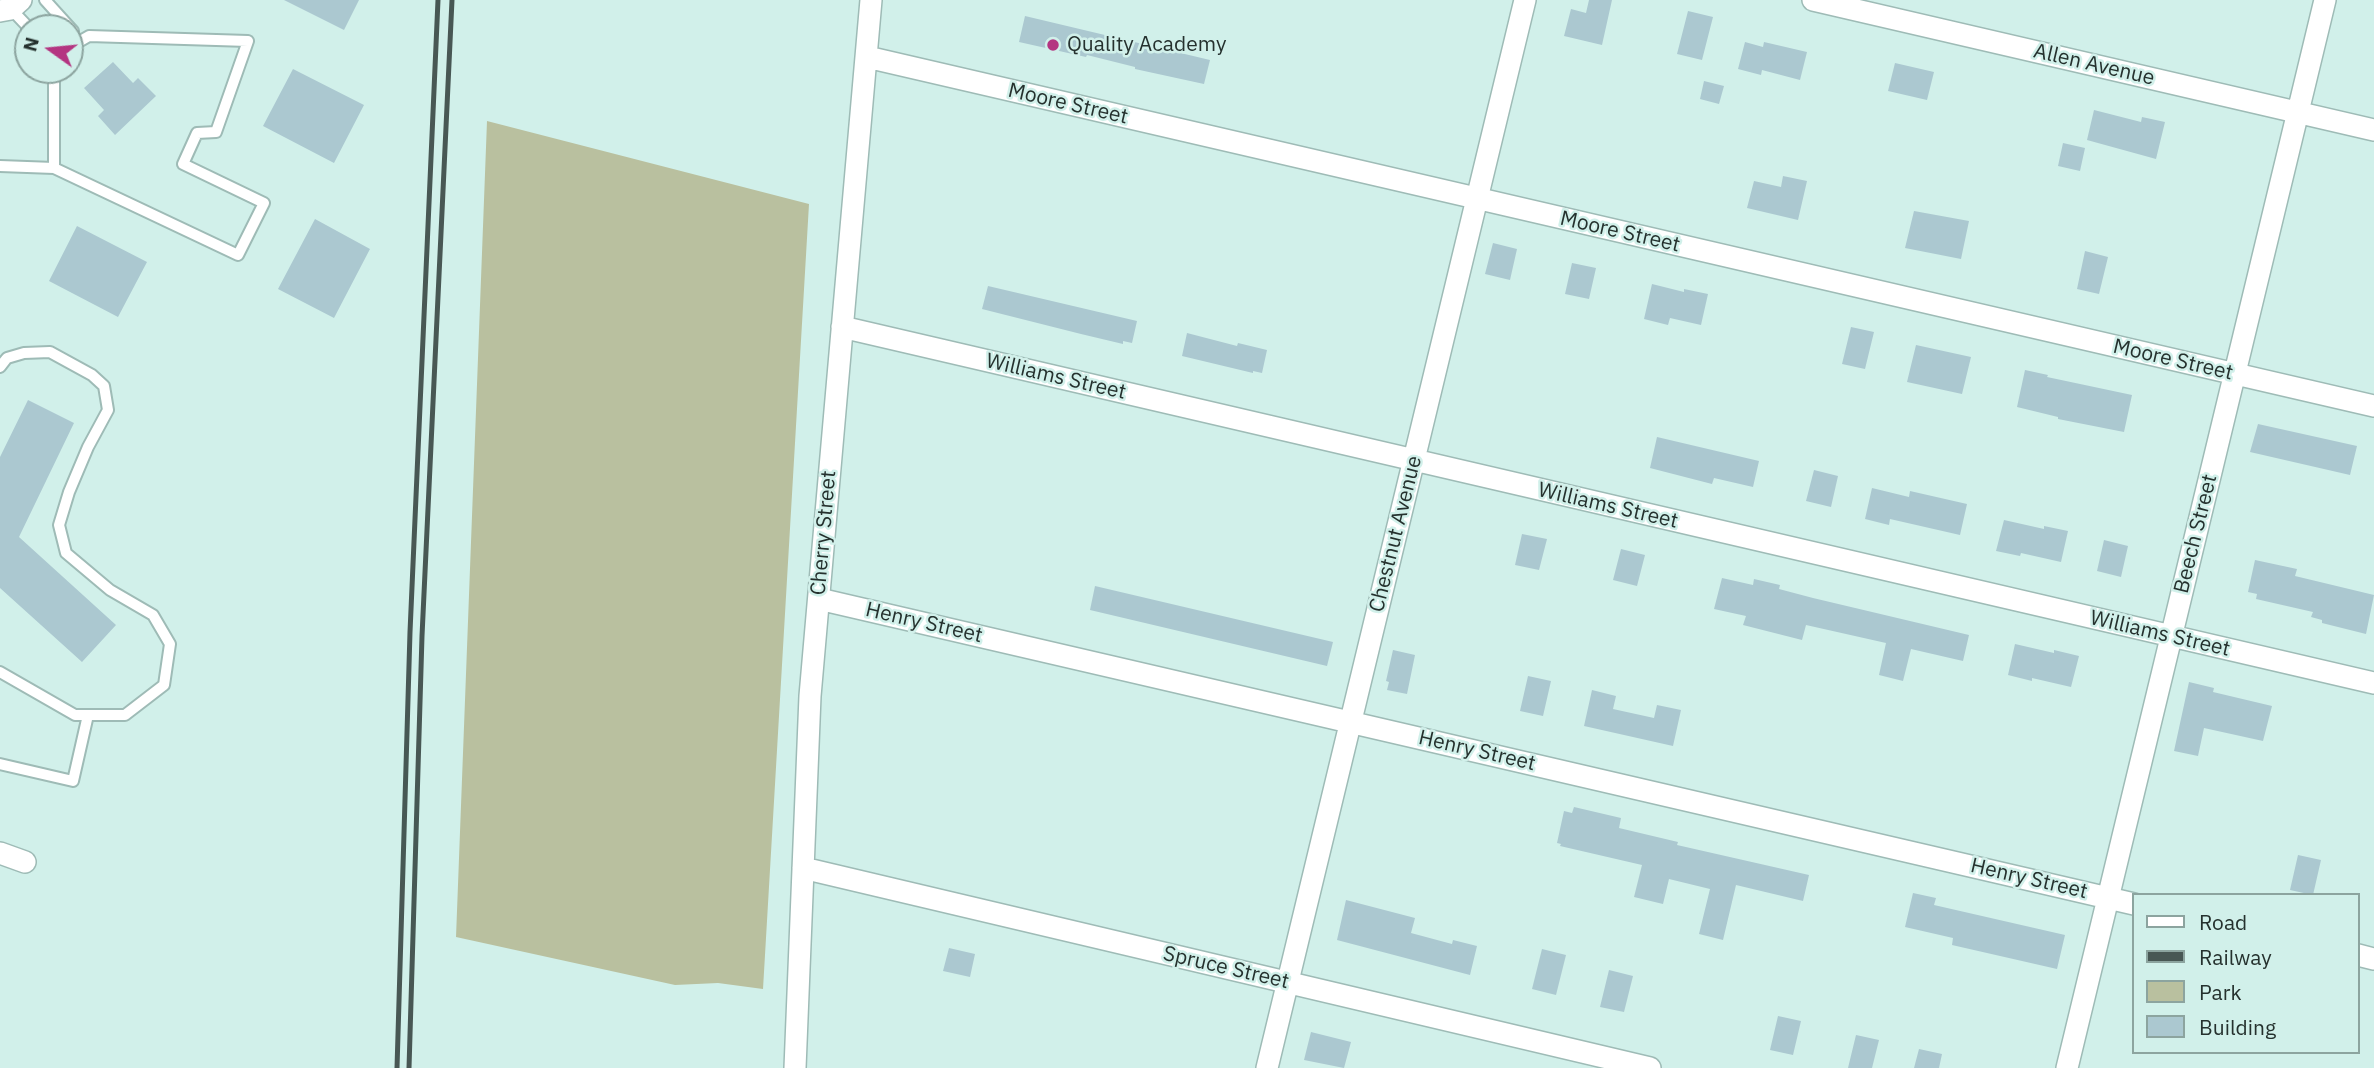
<!DOCTYPE html>
<html>
<head>
<meta charset="utf-8">
<style>
  body { margin:0 }
  #map { position:relative; width:2374px; height:1068px; overflow:hidden; background:#d1f0ea; font-family:"IBM Plex Sans",sans-serif }
  canvas { display:block }
  .legend { position:absolute; left:2132px; top:893px; width:228px; height:161px; box-sizing:border-box; background:#d1f0ea; border:2px solid #8ca49f; margin:0; padding:9px 12px; list-style:none; font-size:21px; color:#25312e }
  .legend li { display:flex; align-items:center; gap:14px; height:35px }
  .legend b { width:35px; border:2px solid #8ca49f }
  .north { position:absolute; left:14px; top:14px; width:70px; height:70px; box-sizing:border-box; background:#d1f0ea; border:2px solid #8ca49f; border-radius:50%; rotate:285deg; font-size:19px; font-weight:700; line-height:28px; text-align:center; color:#25312e }
  .north::after { content:''; display:block; margin:auto; width:24px; height:32px; background:#b43581; clip-path:polygon(50% 0,100% 100%,50% 72%,0 100%) }
</style>
</head>
<body>
<div id="map">
<canvas width="2374" height="1068"></canvas>
<ul class="legend">
<li><b style="height:9px;background:#fff"></b>Road</li>
<li><b style="height:9px;background:#485754"></b>Railway</li>
<li><b style="height:19px;background:#b9c09f"></b>Park</li>
<li><b style="height:19px;background:#abc8d0"></b>Building</li>
</ul>
<div class="north">N</div>
</div>
<script>
const g = document.querySelector('canvas').getContext('2d');
g.lineJoin = 'round';
function fill(path, color) { g.fillStyle = color; g.fill(path, 'evenodd'); }
function stroke(path, color, width, dash) { g.strokeStyle = color; g.lineWidth = width; g.lineCap = dash ? 'butt' : 'round'; g.setLineDash(dash || []); g.stroke(path); }
function drawText(font, color, halo, rows, align = 'center') {
  g.font = font + ' "IBM Plex Sans",sans-serif'; g.lineWidth = 5; g.setLineDash([]); g.textBaseline = 'middle'; g.strokeStyle = halo; g.fillStyle = color; for (const [text, x, y, turn = 0] of rows) {
    g.save(); g.translate(x, y); g.rotate((+turn || 0) * Math.PI / 180); g.textAlign = isNaN(turn) ? turn : align; if (halo) g.strokeText(text, 0, 0); g.fillText(text, 0, 0); g.restore();
  }
}
const green = new Path2D(`
  M 487,121 L 809,204 L 763,989 L 718,983 L 675,985 L 456,937 Z`);
const building = new Path2D(`
  M 284,0 L 359,0 L 344,30 Z
  M 1589,0 L 1612,0 L 1602,45 L 1564,36 L 1571,9 L 1586,13 Z
  M 1688,11 L 1713,17 L 1702,60 L 1677,54 Z
  M 1025,16 L 1210,60 L 1204,84 L 1135,69 L 1135,67 L 1087,55 L 1086,57 L 1019,42 Z
  M 1745,42 L 1763,47 L 1764,42 L 1807,52 L 1800,80 L 1762,70 L 1761,75 L 1738,69 Z
  M 113,62 L 133,83 L 138,78 L 156,96 L 115,135 L 98,116 L 104,110 L 84,88 Z
  M 1895,63 L 1934,72 L 1927,100 L 1888,91 Z
  M 293,69 L 364,105 L 334,163 L 263,126 Z
  M 1704,81 L 1724,86 L 1719,104 L 1700,99 Z
  M 2094,110 L 2141,122 L 2142,117 L 2165,122 L 2156,159 L 2087,140 Z
  M 2063,143 L 2085,148 L 2080,171 L 2058,166 Z
  M 1783,176 L 1807,181 L 1798,220 L 1747,208 L 1754,181 L 1781,187 Z
  M 1914,211 L 1969,221 L 1961,259 L 1905,248 Z
  M 315,219 L 370,249 L 334,318 L 278,289 Z
  M 77,226 L 147,262 L 118,317 L 49,281 Z
  M 1493,243 L 1517,249 L 1510,280 L 1485,274 Z
  M 2085,251 L 2108,257 L 2099,294 L 2077,289 Z
  M 1572,263 L 1596,268 L 1589,299 L 1565,294 Z
  M 1652,284 L 1684,292 L 1684,289 L 1708,294 L 1701,325 L 1670,318 L 1668,325 L 1644,319 Z
  M 988,286 L 1137,321 L 1132,343 L 1123,341 L 1123,344 L 1081,334 L 982,309 Z
  M 1851,327 L 1874,332 L 1865,369 L 1842,364 Z
  M 1187,333 L 1237,346 L 1238,343 L 1267,350 L 1262,373 L 1253,371 L 1253,373 L 1182,356 Z
  M 1916,345 L 1971,357 L 1962,394 L 1907,382 Z
  M 2025,370 L 2048,375 L 2047,377 L 2132,395 L 2124,432 L 2058,419 L 2058,417 L 2017,407 Z
  M 28,400 L 74,423 L 19,537 L 116,625 L 82,662 L 0,588 L 0,457 Z
  M 2258,424 L 2357,446 L 2350,475 L 2250,452 Z
  M 1657,437 L 1759,461 L 1753,487 L 1714,478 L 1712,484 L 1650,468 Z
  M 1814,470 L 1838,476 L 1831,507 L 1806,501 Z
  M 1872,488 L 1909,497 L 1910,491 L 1967,504 L 1960,535 L 1890,519 L 1889,525 L 1865,519 Z
  M 2004,520 L 2044,529 L 2044,526 L 2068,531 L 2061,562 L 2021,553 L 2020,556 L 1996,551 Z
  M 1522,534 L 1547,539 L 1539,570 L 1515,565 Z
  M 2104,540 L 2128,546 L 2121,577 L 2097,571 Z
  M 1621,549 L 1645,555 L 1637,586 L 1613,580 Z
  M 2255,560 L 2297,569 L 2295,576 L 2374,595 L 2366,634 L 2322,623 L 2322,620 L 2311,617 L 2313,612 L 2256,599 L 2257,594 L 2248,592 Z
  M 1722,578 L 1753,585 L 1754,579 L 1780,585 L 1779,589 L 1813,598 L 1969,635 L 1963,661 L 1911,649 L 1903,681 L 1879,675 L 1886,643 L 1806,625 L 1802,640 L 1743,625 L 1746,616 L 1714,609 Z
  M 1095,586 L 1333,642 L 1327,666 L 1090,610 Z
  M 2015,644 L 2054,653 L 2054,650 L 2079,656 L 2071,687 L 2032,678 L 2032,681 L 2008,675 Z
  M 1393,650 L 1415,655 L 1407,694 L 1387,690 L 1389,682 L 1386,681 Z
  M 1528,676 L 1551,681 L 1543,716 L 1520,711 Z
  M 2189,682 L 2214,688 L 2213,692 L 2272,706 L 2263,741 L 2204,728 L 2198,756 L 2174,751 Z
  M 1592,690 L 1616,696 L 1613,709 L 1654,718 L 1657,705 L 1681,710 L 1673,746 L 1584,726 Z
  M 1574,807 L 1621,818 L 1619,828 L 1678,842 L 1677,845 L 1809,875 L 1803,901 L 1736,885 L 1723,940 L 1699,934 L 1710,889 L 1669,879 L 1663,904 L 1634,897 L 1642,865 L 1560,846 L 1561,844 L 1557,843 L 1564,811 L 1572,813 Z
  M 2298,855 L 2321,860 L 2313,895 L 2290,890 Z
  M 1913,893 L 1936,898 L 1934,905 L 2065,935 L 2057,969 L 1952,945 L 1953,938 L 1905,927 Z
  M 1346,900 L 1415,918 L 1411,933 L 1452,944 L 1453,940 L 1477,946 L 1470,975 L 1337,940 Z
  M 949,948 L 975,954 L 970,977 L 943,971 Z
  M 1542,949 L 1566,955 L 1556,995 L 1532,989 Z
  M 1609,970 L 1633,976 L 1624,1012 L 1600,1007 Z
  M 1778,1016 L 1801,1021 L 1793,1055 L 1770,1050 Z
  M 1311,1032 L 1351,1042 L 1344,1068 L 1304,1060 Z
  M 1856,1035 L 1879,1040 L 1872,1068 L 1848,1068 Z
  M 1919,1049 L 1942,1054 L 1939,1068 L 1914,1068 Z`);
const lane = new Path2D(`
  M 45,0 L 73,31 L 70,39
  M 11,9 L 29,28
  M 0,166 L 54,168 L 54,70
  M 54,168 L 238,255 L 264,203 L 183,164 L 197,133 L 216,132 L 248,41 L 89,36 L 70,47
  M 0,367 L 7,358 L 24,353 L 50,352 L 92,375 L 104,386 L 108,410 L 88,447 L 69,492 L 59,525 L 66,553 L 110,590 L 153,615 L 170,644 L 164,685 L 125,715 L 75,715 L 0,672
  M 0,764 L 73,781 L 88,715`);
const street = new Path2D(`
  M 1813,0 L 2374,130
  M 0,11 L 11,9 L 21,0
  M 867,57 L 2374,406
  M 842,327 L 2374,683
  M 819,599 L 2134,904
  M 0,853 L 25,862
  M 803,868 L 1650,1068
  M 2358,955 L 2374,959
  M 795,1068 L 810,696 L 871,0
  M 1267,1068 L 1525,0
  M 2067,1068 L 2325,0`);
const rail = new Path2D(`
  M 397,1068 L 410,632 L 438,0
  M 409,1068 L 422,636 L 452,0`);
const markers = [
  [1053,45,7,"#b43581"]
];
const poiNames = [
  ["Quality Academy",1067,45]
];
const streetNames = [
  ["Allen Avenue",2094,65,13],
  ["Moore Street",1068,104,13],
  ["Moore Street",1620,232,13],
  ["Moore Street",2173,360,13],
  ["Williams Street",1056,377,13],
  ["Williams Street",1608,506,13],
  ["Cherry Street",824,533,-85],
  ["Chestnut Avenue",1396,534,-76],
  ["Beech Street",2196,534,-76],
  ["Henry Street",924,623,13],
  ["Williams Street",2160,634,13],
  ["Henry Street",1477,751,13],
  ["Henry Street",2029,879,13],
  ["Spruce Street",1226,968,13]
];
fill(green, '#b9c09f');
fill(building, '#abc8d0');
stroke(lane, '#9ebbb6', 14);
stroke(street, '#9ebbb6', 24);
stroke(lane, '#fff', 10);
stroke(street, '#fff', 21);
stroke(rail, '#485754', 5);
for (const [x, y, r, color] of markers) { const dot = new Path2D(); dot.arc(x, y, r, 0, 2 * Math.PI); g.fillStyle = color; g.fill(dot); stroke(dot, '#d1f0ea', 2.5); }
drawText('21px', '#25312e', '#d1f0ea', poiNames, 'left');
drawText('21px', '#25312e', '#d1f0ea', streetNames);
</script>
</body>
</html>
